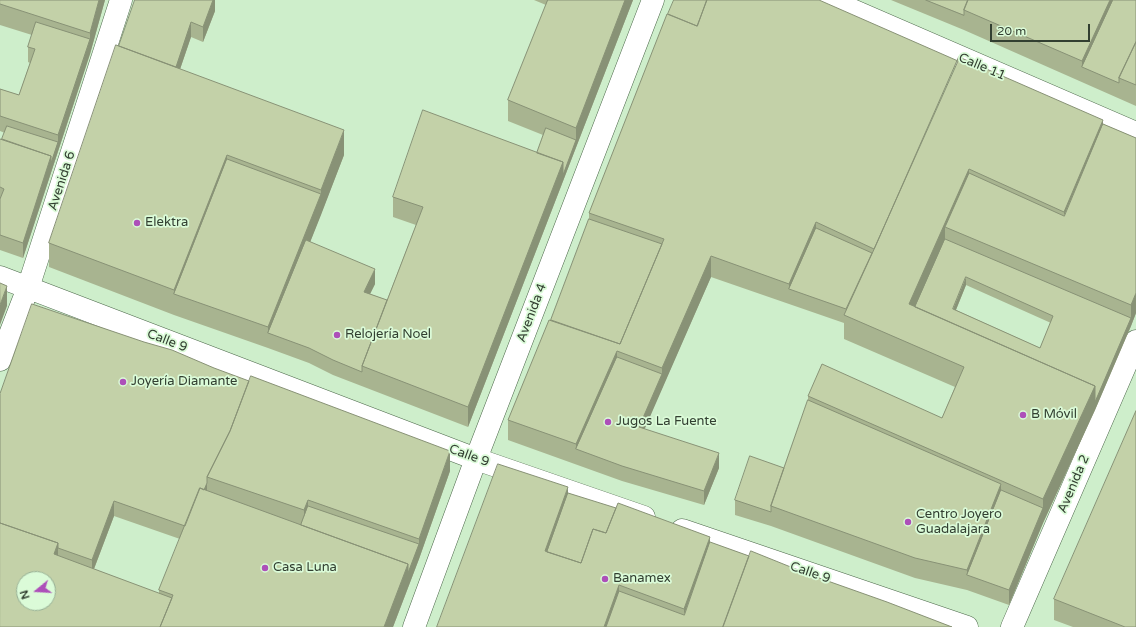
<!DOCTYPE html>
<html>
<head>
<meta charset="utf-8">
<style>
  body { margin:0 }
  #map { position:relative; width:1136px; height:627px; overflow:hidden; background:#ceeecb; font-family:"Varela Round",sans-serif }
  canvas { display:block }
  .north { position:absolute; left:16px; top:571px; width:40px; height:40px; box-sizing:border-box; background:#dbfbd8; border:1px solid #97b095; border-radius:50%; rotate:252deg; font-size:11px; font-weight:700; line-height:16px; text-align:center; color:#323f31 }
  .north::after { content:''; display:block; margin:auto; width:14px; height:18px; background:#ad4fb9; clip-path:polygon(50% 0,100% 100%,50% 72%,0 100%) }
  .scale { position:absolute; left:990px; top:24px; width:100px; height:18px; box-sizing:border-box; border:2px solid #323f31; border-top:0; padding-left:5px; font-size:12px; line-height:14px; white-space:nowrap; color:#323f31; -webkit-text-stroke:3px #dbfbd8; paint-order:stroke }
</style>
</head>
<body>
<div id="map">
<canvas width="1136" height="627"></canvas>
<div class="north">N</div>
<div class="scale">20 m</div>
</div>
<script>
const g = document.querySelector('canvas').getContext('2d');
g.lineJoin = 'round';
function stroke(path, color, width, dash) { g.strokeStyle = color; g.lineWidth = width; g.lineCap = dash ? 'butt' : 'round'; g.setLineDash(dash || []); g.stroke(path); }
function fill(path, color) { g.fillStyle = color; g.fill(path, 'evenodd'); }
function drawText(font, color, halo, rows, align = 'center') {
  g.font = font + ' "Varela Round",sans-serif'; g.lineWidth = 3.5; g.setLineDash([]); g.textBaseline = 'middle'; g.strokeStyle = halo; g.fillStyle = color; for (const [text, x, y, turn = 0] of rows) {
    g.save(); g.translate(x, y); g.rotate((+turn || 0) * Math.PI / 180); g.textAlign = isNaN(turn) ? turn : align; if (halo) g.strokeText(text, 0, 0); g.fillText(text, 0, 0); g.restore();
  }
}
const minor = new Path2D(`
  M 829,0 L 1136,133
  M 0,277 L 476,459 L 644,517
  M 0,360 L 28,288 L 121,0
  M 682,530 L 967,627
  M 414,627 L 476,459 L 653,0
  M 1012,627 L 1136,341`);
const wall = new Path2D(`
  M 0,0 L 105,0 L 90,54 L 23,258 L 0,250 L 0,139 L 2,139 L 5,133 L 0,131 L 0,89 L 19,95 L 30,63 L 28,62 L 28,47 L 32,35 L 0,25 Z
  M 215,0 L 215,11 L 203,42 L 191,37 L 180,69 L 344,155 L 310,242 L 375,284 L 370,294 L 387,300 L 416,225 L 393,217 L 393,197 L 537,153 L 543,135 L 508,121 L 508,100 L 546,5 L 534,0 L 633,0 L 468,427 L 333,375 L 309,363 L 268,348 L 174,315 L 49,267 L 49,243 L 119,46 Z
  M 891,0 L 1136,0 L 1136,106 L 964,30 Z
  M 1103,124 L 1136,138 L 1136,313 L 1131,326 L 1095,410 L 1043,523 L 1009,605 L 967,590 L 915,578 L 771,526 L 735,515 L 735,500 L 784,468 L 808,400 L 808,396 L 942,418 L 955,387 L 844,339 L 844,323 L 711,277 L 644,429 L 719,468 L 704,505 L 622,481 L 508,440 L 508,420 L 551,320 L 589,219 L 589,213 ZM 966,285 L 1051,323 L 1040,348 L 956,310 Z
  M 0,394 L 450,471 L 419,559 L 393,627 L 0,627 ZM 114,516 L 180,539 L 159,590 L 159,594 L 94,569 Z
  M 568,493 L 749,556 L 808,574 L 952,627 L 437,627 Z
  M 1054,599 L 1136,627 L 1073,627 L 1054,620 Z`);
const shadedWall = new Path2D(`
  M 99,0 L 105,0 L 90,54 L 23,258 L 23,243 L 51,156 L 58,142 L 58,135 L 90,39 L 90,33 Z
  M 213,0 L 215,0 L 215,11 L 203,42 L 203,27 Z
  M 625,0 L 633,0 L 468,427 L 468,407 L 563,162 L 576,140 L 576,128 Z
  M 1110,0 L 1120,0 L 1082,67 L 1082,82 L 1082,61 Z
  M 191,22 L 191,37 L 173,90 L 173,75 Z
  M 1103,120 L 1103,145 L 1064,236 L 1064,212 Z
  M 344,130 L 344,155 L 321,215 L 321,190 Z
  M 227,155 L 227,179 L 174,294 L 174,290 Z
  M 969,169 L 969,194 L 945,227 L 945,247 L 912,322 L 909,304 Z
  M 321,194 L 321,215 L 273,335 L 268,333 L 268,348 L 268,327 Z
  M 816,222 L 816,243 L 789,289 L 789,284 Z
  M 711,256 L 711,277 L 639,442 L 639,427 L 662,374 L 662,368 Z
  M 375,269 L 375,284 L 364,306 L 364,292 Z
  M 966,277 L 966,285 L 953,317 L 953,309 Z
  M 7,286 L 7,306 L 0,325 L 0,305 Z
  M 1136,293 L 1136,313 L 1131,326 L 1095,410 L 1043,523 L 1009,605 L 1009,590 L 1043,508 L 1043,499 L 1095,386 L 1131,318 L 1131,305 Z
  M 617,351 L 617,372 L 576,449 L 576,444 Z
  M 450,451 L 450,471 L 419,559 L 393,627 L 384,627 L 408,564 L 419,544 L 419,539 Z
  M 719,453 L 719,468 L 704,505 L 704,491 Z
  M 207,483 L 207,497 L 199,498 Z
  M 1001,484 L 1001,505 L 967,575 L 967,570 Z
  M 568,487 L 568,508 L 550,558 L 545,551 Z
  M 308,500 L 308,521 L 304,531 L 304,510 Z
  M 114,501 L 114,516 L 92,574 L 92,560 Z
  M 710,537 L 710,557 L 684,627 L 684,609 Z
  M 58,543 L 58,563 L 54,554 Z
  M 619,585 L 619,606 L 611,627 L 604,627 Z`);
const building = new Path2D(`
  M 0,0 L 99,0 L 90,33 L 0,4 Z
  M 135,0 L 213,0 L 203,27 L 191,22 L 176,67 L 119,46 Z
  M 548,0 L 625,0 L 576,128 L 508,100 Z
  M 674,0 L 707,0 L 697,26 L 668,14 Z
  M 707,0 L 819,0 L 958,61 L 874,249 L 816,222 L 789,284 L 711,256 L 662,368 L 617,351 L 576,444 L 508,420 L 549,320 L 620,344 L 664,239 L 589,213 L 667,14 L 697,26 Z
  M 926,0 L 968,0 L 964,10 L 964,15 Z
  M 968,0 L 1110,0 L 1082,61 L 964,10 Z
  M 1113,0 L 1136,0 L 1136,42 L 1119,78 L 1119,83 L 1082,67 Z
  M 36,22 L 90,39 L 58,135 L 0,116 L 0,89 L 19,95 L 35,49 L 28,47 Z
  M 1136,42 L 1136,85 L 1119,78 Z
  M 116,45 L 344,130 L 321,190 L 227,155 L 174,290 L 49,243 Z
  M 959,57 L 1103,120 L 1064,212 L 969,169 L 909,304 L 1095,386 L 1043,499 L 808,396 L 822,364 L 942,418 L 964,367 L 844,315 L 876,245 Z
  M 423,110 L 563,162 L 468,407 L 362,366 L 423,207 L 393,197 Z
  M 1103,124 L 1136,138 L 1136,293 L 1131,305 L 945,227 L 969,173 L 1064,216 Z
  M 7,126 L 58,142 L 51,163 L 51,156 L 2,139 Z
  M 546,128 L 576,140 L 563,175 L 563,162 L 537,153 Z
  M 0,139 L 51,156 L 23,243 L 0,235 L 0,199 L 4,189 L 0,187 Z
  M 227,159 L 321,194 L 268,327 L 174,294 Z
  M 589,219 L 662,244 L 620,344 L 551,320 Z
  M 816,228 L 872,253 L 846,309 L 789,289 Z
  M 945,239 L 1131,318 L 1095,402 L 1095,386 L 915,307 ZM 966,277 L 1053,316 L 1040,348 L 953,309 Z
  M 306,240 L 375,269 L 364,292 L 387,300 L 362,366 L 362,372 L 333,360 L 309,348 L 268,333 Z
  M 0,283 L 7,286 L 0,305 Z
  M 32,304 L 144,342 L 172,350 L 214,368 L 249,381 L 230,431 L 207,477 L 207,483 L 204,490 L 200,488 L 185,526 L 114,501 L 92,560 L 58,548 L 58,543 L 0,523 L 0,394 Z
  M 617,357 L 662,374 L 639,427 L 719,453 L 704,491 L 622,466 L 576,449 Z
  M 251,376 L 450,451 L 419,539 L 308,500 L 304,510 L 207,477 L 230,431 Z
  M 808,400 L 1001,484 L 967,570 L 915,558 L 771,506 Z
  M 1136,411 L 1136,627 L 1125,627 L 1054,599 Z
  M 750,456 L 784,468 L 771,506 L 771,512 L 735,500 Z
  M 498,464 L 568,487 L 545,551 L 581,563 L 593,529 L 606,533 L 618,503 L 710,537 L 684,609 L 619,585 L 604,627 L 437,627 Z
  M 200,488 L 408,564 L 384,627 L 160,627 L 173,595 L 159,590 Z
  M 1001,490 L 1043,508 L 1009,590 L 967,575 Z
  M 568,493 L 616,508 L 606,533 L 593,529 L 581,563 L 547,552 Z
  M 308,506 L 419,544 L 408,573 L 408,564 L 301,525 Z
  M 0,523 L 58,543 L 54,554 L 172,598 L 160,627 L 0,627 ZM 24,579 L 48,579 L 48,603 L 24,603 Z
  M 710,542 L 749,556 L 723,627 L 606,627 L 619,591 L 684,615 Z
  M 751,551 L 808,574 L 887,602 L 952,627 L 723,627 Z`);
const markers = [
  [137,223,4,"#ad4fb9"],
  [337,335,4,"#ad4fb9"],
  [123,382,4,"#ad4fb9"],
  [1023,415,4,"#ad4fb9"],
  [608,422,4,"#ad4fb9"],
  [908,522,4,"#ad4fb9"],
  [265,568,4,"#ad4fb9"],
  [605,579,4,"#ad4fb9"]
];
const streetNames = [
  ["Calle 11",982,67,23],
  ["Avenida 6",62,181,-72],
  ["Avenida 4",532,313,-69],
  ["Calle 9",167,341,21],
  ["Calle 9",469,456,20],
  ["Avenida 2",1074,484,-67],
  ["Calle 9",810,573,19]
];
const poiNames = [
  ["Elektra",145,223],
  ["Relojería Noel",345,335],
  ["Joyería Diamante",131,382],
  ["B Móvil",1031,415],
  ["Jugos La Fuente",616,422],
  ["Centro Joyero",916,515],
  ["Guadalajara",916,530],
  ["Casa Luna",273,568],
  ["Banamex",613,579]
];
stroke(minor, '#4d694b', 23);
stroke(minor, '#fff', 22);
fill(wall, '#a8b490');
fill(shadedWall, '#889276');
fill(building, '#c3d1a8');
stroke(building, '#889276', 1);
for (const [x, y, r, color] of markers) { const dot = new Path2D(); dot.arc(x, y, r, 0, 2 * Math.PI); g.fillStyle = color; g.fill(dot); stroke(dot, '#dbfbd8', 1.5); }
drawText('13px', '#323f31', '#dbfbd8', streetNames);
drawText('13px', '#323f31', '#dbfbd8', poiNames, 'left');
</script>
</body>
</html>
